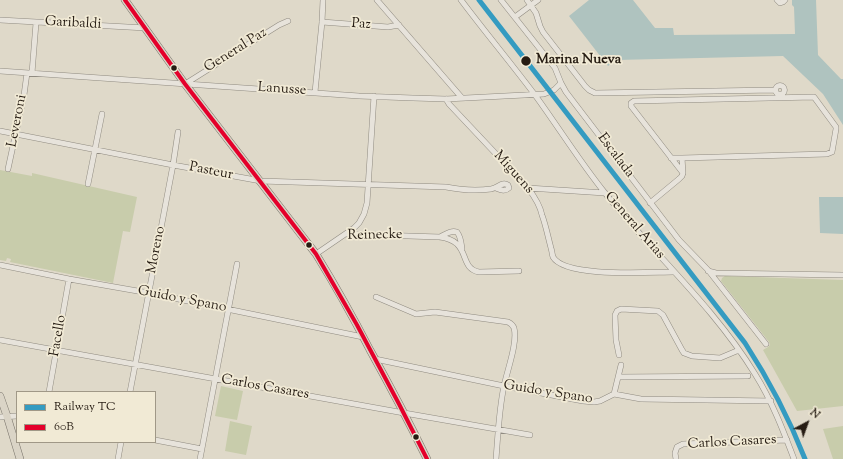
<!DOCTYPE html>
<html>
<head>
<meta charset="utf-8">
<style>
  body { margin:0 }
  #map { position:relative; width:843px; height:459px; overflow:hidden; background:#dfd9c9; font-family:"Sorts Mill Goudy",serif }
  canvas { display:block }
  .legend { position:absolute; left:16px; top:391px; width:140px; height:52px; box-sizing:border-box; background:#f1ead5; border:1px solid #a09887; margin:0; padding:5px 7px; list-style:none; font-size:12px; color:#261c13 }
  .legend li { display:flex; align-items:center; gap:8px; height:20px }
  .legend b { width:20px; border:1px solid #a09887 }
  .north { position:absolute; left:787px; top:403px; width:40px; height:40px; -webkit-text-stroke:3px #f1ead5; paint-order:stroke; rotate:41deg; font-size:11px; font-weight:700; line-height:16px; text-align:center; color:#261c13 }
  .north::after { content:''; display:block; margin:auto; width:14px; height:18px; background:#261c13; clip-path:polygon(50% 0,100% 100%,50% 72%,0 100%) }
</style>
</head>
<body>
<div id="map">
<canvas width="843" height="459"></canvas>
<ul class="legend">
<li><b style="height:5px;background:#349bc1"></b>Railway TC</li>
<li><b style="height:5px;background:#e4002b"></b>60B</li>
</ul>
<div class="north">N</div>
</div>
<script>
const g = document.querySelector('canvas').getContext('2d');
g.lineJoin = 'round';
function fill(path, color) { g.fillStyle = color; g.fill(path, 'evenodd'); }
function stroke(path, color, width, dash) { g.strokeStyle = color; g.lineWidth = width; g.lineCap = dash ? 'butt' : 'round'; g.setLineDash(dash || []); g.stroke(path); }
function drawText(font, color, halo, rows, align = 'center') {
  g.font = font + ' "Sorts Mill Goudy",serif'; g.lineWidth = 3.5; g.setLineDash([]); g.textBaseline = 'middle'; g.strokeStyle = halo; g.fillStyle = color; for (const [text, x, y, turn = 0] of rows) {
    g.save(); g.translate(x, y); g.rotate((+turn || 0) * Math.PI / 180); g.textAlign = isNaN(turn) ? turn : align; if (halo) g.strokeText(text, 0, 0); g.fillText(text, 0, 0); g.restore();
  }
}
const green = new Path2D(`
  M 0,170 L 32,176 L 32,173 L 137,197 L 130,232 L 123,231 L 113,283 L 10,262 L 11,259 L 7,258 L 6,261 L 0,260 Z
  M 725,276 L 843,280 L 843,406 L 797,411 L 763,350 L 768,347 L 770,345 L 769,342 L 721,281 L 722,278 Z
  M 221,386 L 243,391 L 237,420 L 215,416 Z
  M 230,421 L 252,426 L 246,455 L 225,451 Z
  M 843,426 L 843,459 L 833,459 L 823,429 Z`);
const water = new Path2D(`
  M 589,0 L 633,0 L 655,28 L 673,28 L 674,35 L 795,34 L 794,7 L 792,5 L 792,0 L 816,0 L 818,55 L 841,79 L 843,79 L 843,125 L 823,94 L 783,56 L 617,60 L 608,66 L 569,16 Z
  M 819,197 L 843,197 L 843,234 L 820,233 Z`);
const minor = new Path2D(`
  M 377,0 L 462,98
  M 461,0 C 485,32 511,63 535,95 C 559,128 580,162 605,193 C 654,254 714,307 755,374 C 772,401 783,430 794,459
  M 501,0 L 555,68 L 561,83 L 566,92 L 679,240 L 708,270 L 766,344
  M 527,0 L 536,13 L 540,26 L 543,32 L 585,86 L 589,90 L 595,93 L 775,90
  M 777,0 L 780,3 L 783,2 L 785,0
  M 515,17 L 538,0
  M 0,20 L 146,28
  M 322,22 L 388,27 L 399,25
  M 0,71 L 359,96 L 413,98 L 446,99 L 544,94 L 554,90 L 561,83
  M 32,73 L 36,23
  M 185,84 L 279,25 L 288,21
  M775.5 90a4.5 4.5 0 1 1 9 0a4.5 4.5 0 1 1-9 0Z
  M 315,92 L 322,22 L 323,0
  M 446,99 L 449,104 L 528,188 C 534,196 540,205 542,215 C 546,226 548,237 551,248 C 552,251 552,254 553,257 C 565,278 650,272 673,272
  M 0,131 L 173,165 L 261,181 L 446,187 C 461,190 477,191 491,189 C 498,188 502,181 508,185 L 509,188 C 505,192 501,190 496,188
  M 671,158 L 682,158 L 683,173
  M 8,169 L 24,95 L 27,73
  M 88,184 L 102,114
  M 528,188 L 605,193
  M 650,203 L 679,179 L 682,176 L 683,173 L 631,106 L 631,103 L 634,101 L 814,97 L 836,127 L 836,129 L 832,152 L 827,154 L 682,158
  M 346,234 L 440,237 C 446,238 452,239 457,244 C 467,253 463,269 479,272 L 519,271
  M 440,237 C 446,234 451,230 457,232 C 461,237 461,242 462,249
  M 316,254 L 354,228 L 359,223 L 364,214 L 367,203 L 374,96
  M 0,265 L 69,279 L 149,293 L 363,337
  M 708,271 L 716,273 L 843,275
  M 376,297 L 416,314 L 435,312 L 508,322 C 510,323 513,325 514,328 C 518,342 507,371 504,386 C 499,409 498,435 496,459
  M 0,340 L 404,413 L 530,435
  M 619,355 L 616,340 L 615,315 L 617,311 L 621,309 L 658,311 L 663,315 L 682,350 L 684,353 L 692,356 L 720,358 L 739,350
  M 375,359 L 504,386 L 583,401 L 594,402 L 600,401 L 614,394 L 641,399 L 771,401
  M 619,377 L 748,376
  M 49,392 L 69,279
  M 130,392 L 173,165 L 178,132
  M 614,394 L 621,365
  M 0,417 L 17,416
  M 155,440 L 202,449
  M 118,459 L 121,442
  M 200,459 L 237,264
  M 676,459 L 675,453 L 677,447 L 683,444 L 787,440`);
const major = new Path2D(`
  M 125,0 L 185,84 L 316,254 C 335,285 353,317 370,350 C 390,386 409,422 427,459
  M 0,396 L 7,416 L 20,459`);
const bus1 = new Path2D(`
  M 125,0 L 185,84 L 316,254 L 357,325 L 399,404 L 427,459`);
const rail1 = new Path2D(`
  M 479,0 L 745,343 C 769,380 789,418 805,459`);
const markers = [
  [526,61,5.5,"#261c13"],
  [174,68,3.5,"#261c13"],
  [309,245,3.5,"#261c13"],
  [416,437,3.5,"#261c13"]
];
const streetNames = [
  ["Garibaldi",73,24,3],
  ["Paz",361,25,4],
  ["General Paz",236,51,-32],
  ["Lanusse",282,90,4],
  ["Leveroni",18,121,-79],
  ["Escalada",615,156,53],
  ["Pasteur",211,172,11],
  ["Miguens",513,173,48],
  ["General Arias",634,226,49],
  ["Reinecke",375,236,-1],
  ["Moreno",157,250,-79],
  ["Guido y Spano",182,300,11],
  ["Facello",59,336,-80],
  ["Carlos Casares",265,388,10],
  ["Guido y Spano",548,393,9],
  ["Carlos Casares",732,443,-3]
];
const stopNames = [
  ["Marina Nueva",536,61]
];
fill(green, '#c8ccab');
fill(water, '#afc3bf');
stroke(minor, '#908b81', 6);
stroke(major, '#767168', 8);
stroke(minor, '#e7e3db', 5);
stroke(major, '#dad4c6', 7);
stroke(bus1, '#e4002b', 4);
stroke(rail1, '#349bc1', 5);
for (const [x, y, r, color] of markers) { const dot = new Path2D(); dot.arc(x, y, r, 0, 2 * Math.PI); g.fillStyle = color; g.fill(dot); stroke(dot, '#f1ead5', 1.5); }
drawText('14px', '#261c13', '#f1ead5', streetNames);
drawText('bold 14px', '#261c13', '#f1ead5', stopNames, 'left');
</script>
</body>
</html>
